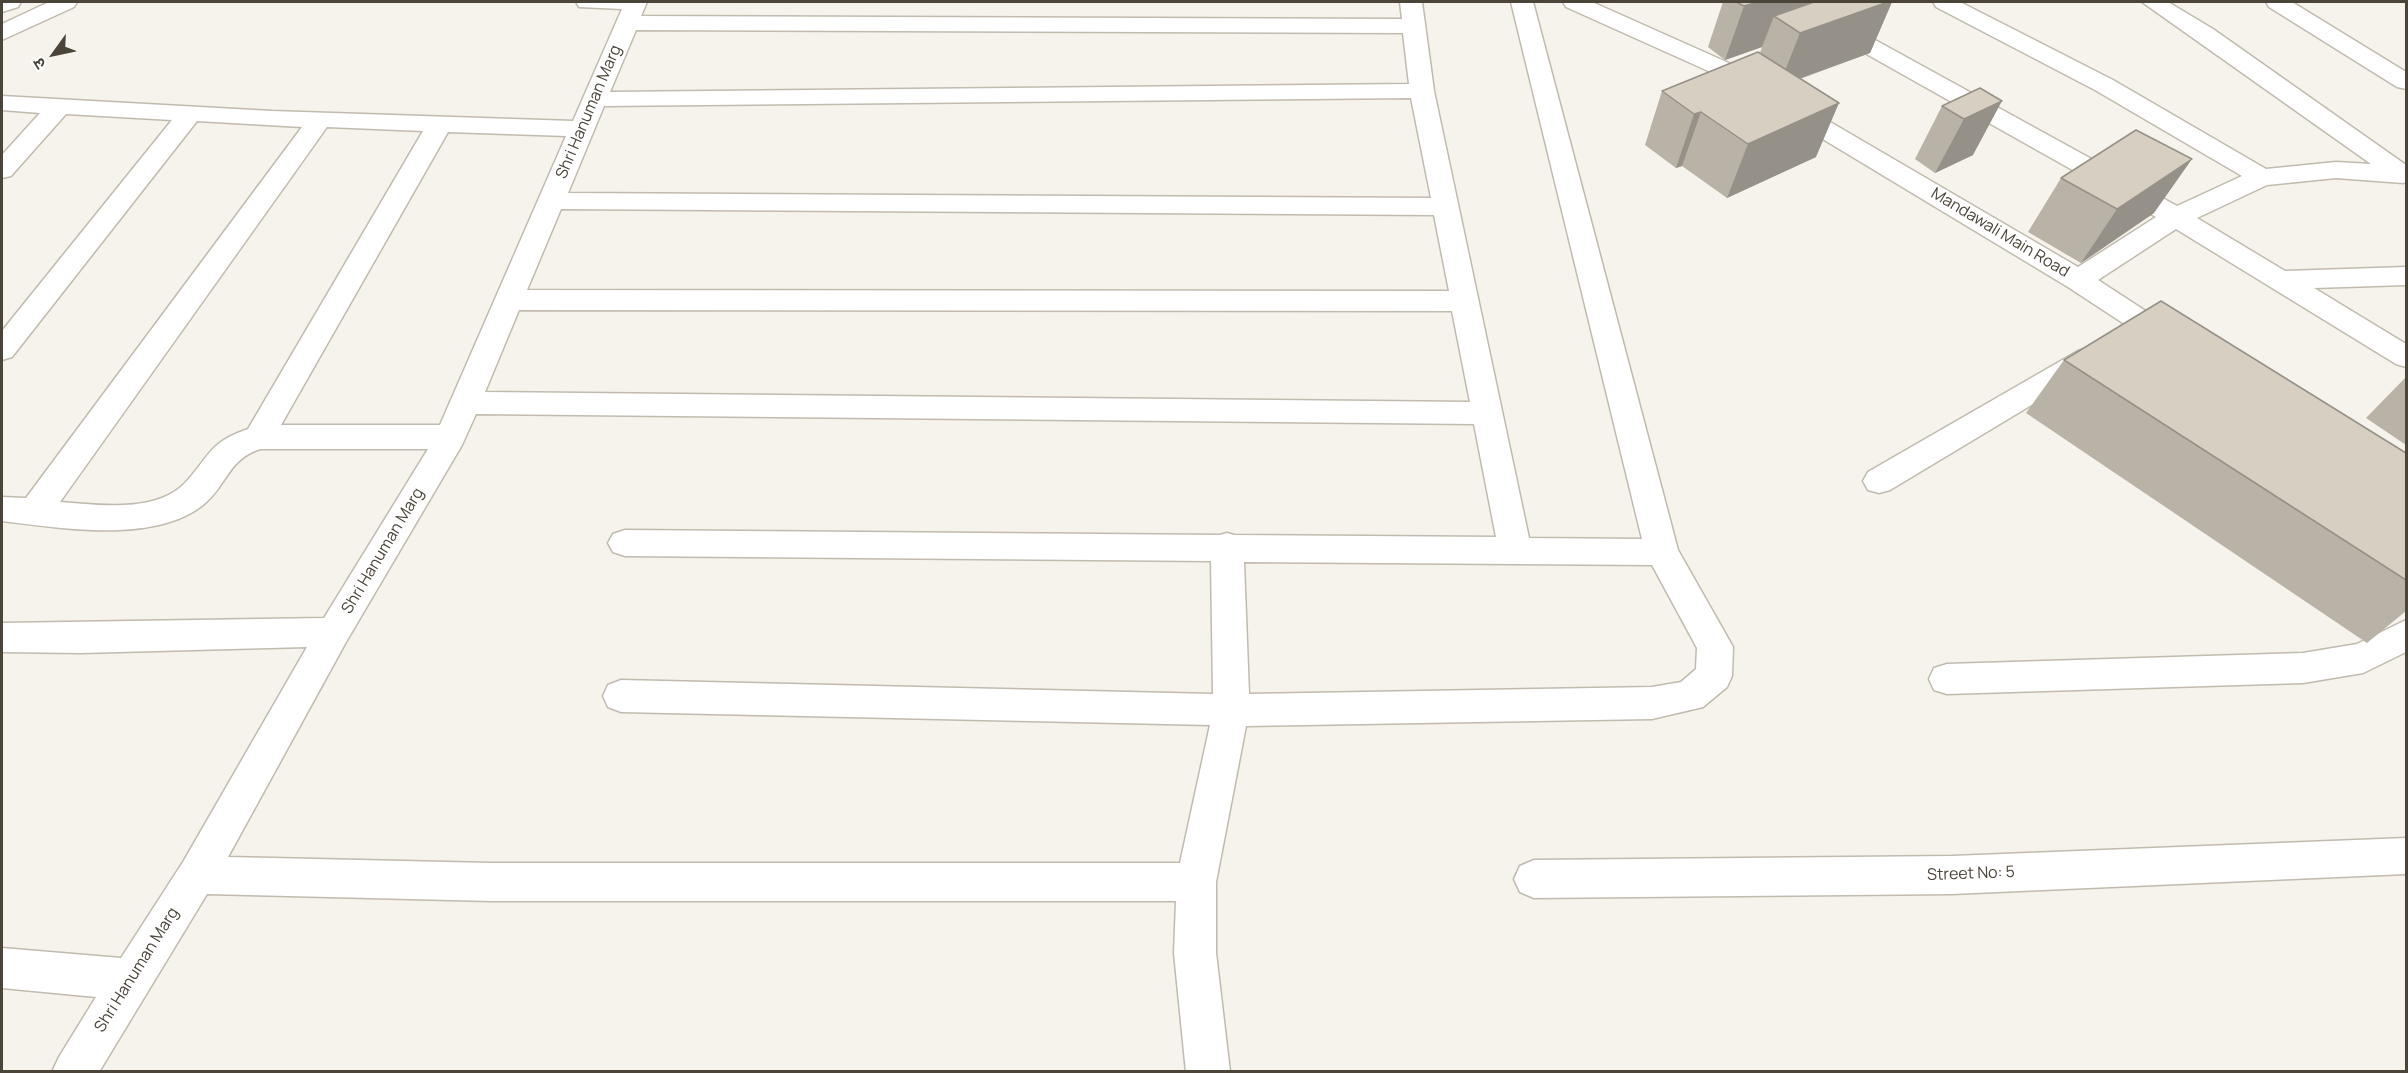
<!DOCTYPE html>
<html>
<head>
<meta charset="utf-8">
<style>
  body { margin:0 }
  #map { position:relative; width:2408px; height:1073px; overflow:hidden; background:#f5f3ec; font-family:Manrope,"Noto Sans Devanagari",sans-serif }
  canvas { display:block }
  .frame { position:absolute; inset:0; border:3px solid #4a4439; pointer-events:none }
  .north { position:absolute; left:24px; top:24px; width:60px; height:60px; -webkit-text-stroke:4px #fff; paint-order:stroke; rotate:237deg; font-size:16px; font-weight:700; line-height:24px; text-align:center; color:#4a4439 }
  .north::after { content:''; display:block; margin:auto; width:21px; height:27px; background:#4a4439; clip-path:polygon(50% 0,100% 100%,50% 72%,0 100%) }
</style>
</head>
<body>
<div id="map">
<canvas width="2408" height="1073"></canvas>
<div class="frame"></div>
<div class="north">उ</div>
</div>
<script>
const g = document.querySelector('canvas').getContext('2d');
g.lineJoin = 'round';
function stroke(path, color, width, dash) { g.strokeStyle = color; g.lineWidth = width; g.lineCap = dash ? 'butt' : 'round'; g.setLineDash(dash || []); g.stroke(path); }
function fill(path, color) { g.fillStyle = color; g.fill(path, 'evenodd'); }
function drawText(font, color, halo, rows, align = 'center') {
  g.font = font + ' Manrope,sans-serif'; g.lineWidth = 4.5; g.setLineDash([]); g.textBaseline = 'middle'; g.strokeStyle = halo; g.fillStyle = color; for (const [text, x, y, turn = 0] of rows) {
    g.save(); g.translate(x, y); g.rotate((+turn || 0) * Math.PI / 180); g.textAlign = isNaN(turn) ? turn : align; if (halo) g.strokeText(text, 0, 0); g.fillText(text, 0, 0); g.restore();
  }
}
const minor = new Path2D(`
  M 2,2 L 21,2 L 18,7 L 2,12 Z
  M 49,2 L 77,2 L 74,7 L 2,40 L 2,24 Z
  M 576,2 L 647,2 L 641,16 L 1402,19 L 1400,2 L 1422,2 L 1434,91 L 1529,538 L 1642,539 L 1511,2 L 1533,2 L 1678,550 L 1733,647 L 1732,676 L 1727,687 L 1703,707 L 1652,719 L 1246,726 L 1216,882 L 1216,953 L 1230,1072 L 1186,1072 L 1174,953 L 1176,901 L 491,901 L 207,894 L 99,1072 L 52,1072 L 59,1057 L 96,997 L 2,988 L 2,948 L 121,958 L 183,862 L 307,647 L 81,653 L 2,652 L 2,623 L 324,618 L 428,449 L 260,449 C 227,460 227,486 203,505 C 154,544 60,528 2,521 L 2,497 L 26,498 L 302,127 L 197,121 L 12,357 L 2,360 L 2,331 L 172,120 L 66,114 L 11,176 L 2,178 L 2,155 L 40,113 L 2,110 L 2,96 L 272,111 L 573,121 L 622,9 L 579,7 ZM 636,30 L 1403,33 L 1409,84 L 610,92 ZM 1411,98 L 1431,198 L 568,193 L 604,106 ZM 327,127 L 423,131 L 248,429 C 207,443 210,457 184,484 C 155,513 97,505 60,502 ZM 448,132 L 566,136 L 440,425 L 281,425 ZM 561,209 L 1434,215 L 1449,291 L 527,290 ZM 519,310 L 1452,311 L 1470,402 L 485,392 ZM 476,414 L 1474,424 L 1496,537 L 1234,535 L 1227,533 L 1220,535 L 625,530 L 613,534 L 608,543 L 613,552 L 625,556 L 1211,561 L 1213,694 L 621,680 L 608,685 L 603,696 L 608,707 L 621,712 L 1210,725 L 1180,863 L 491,863 L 228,857 L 346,642 L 462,445 ZM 1244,562 L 1652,565 L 1697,648 L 1696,669 L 1681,682 L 1652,687 L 1249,694 Z
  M 1563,2 L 1592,2 L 1731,64 L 2078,267 L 2156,217 L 1783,7 L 1780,2 L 1806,2 L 2177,206 L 2242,176 L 2095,90 L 1936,7 L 1933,2 L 1960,2 L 2113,80 L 2266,169 L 2336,162 L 2371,164 L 2142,2 L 2168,2 L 2213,29 L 2406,165 L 2406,182 L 2403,183 L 2336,178 L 2267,185 L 2197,218 L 2285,271 L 2406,267 L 2406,285 L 2314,288 L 2406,344 L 2406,367 L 2396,364 L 2176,229 L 2098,280 L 2181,334 L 2186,341 L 2181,348 L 2171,351 L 2161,348 L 2068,287 L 1715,74 L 1566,7 Z
  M 2266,2 L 2292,2 L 2406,72 L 2406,89 L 2397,87 L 2269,7 Z
  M 2088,348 L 2098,351 L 2103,358 L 2098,365 L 1890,490 L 1879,493 L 1868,490 L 1863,481 L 1868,472 L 2078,351 Z
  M 2406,620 L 2406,652 L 2363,673 L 2303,683 L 1947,694 L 1934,690 L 1929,679 L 1934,668 L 1947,664 L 2303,653 L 2357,644 Z
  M 2406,838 L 2406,874 L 1952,894 L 1534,898 L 1520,892 L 1514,879 L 1520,866 L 1534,860 L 1952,856 Z`);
const wall = new Path2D(`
  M 1723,2 L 1892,2 L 1870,53 L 1800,79 L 1816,157 L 1727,198 L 1682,166 L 1676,168 L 1645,145 L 1662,91 L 1760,53 L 1762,47 L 1725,60 L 1708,47 Z
  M 1980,88 L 1973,155 L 1935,173 L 1915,159 L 1942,106 Z
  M 2061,178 L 2154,213 L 2081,263 L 2028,232 Z
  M 2064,360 L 2406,453 L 2406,611 L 2367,643 L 2026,413 Z
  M 2406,377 L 2406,445 L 2366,418 Z`);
const shadedWall = new Path2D(`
  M 1758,2 L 1892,2 L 1870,53 L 1779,86 L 1800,33 L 1774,16 L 1762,47 L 1725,60 L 1744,6 Z
  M 2002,101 L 1973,155 L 1935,173 L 1964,119 Z
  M 1839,103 L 1816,157 L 1727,198 L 1748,144 Z
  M 1701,112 L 1682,166 L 1676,168 L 1694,114 Z
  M 2192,159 L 2154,213 L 2081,263 L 2117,209 Z`);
const building = new Path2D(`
  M 1736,2 L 1758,2 L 1744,6 Z
  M 1814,2 L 1888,2 L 1800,33 L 1774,16 Z
  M 1758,52 L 1839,103 L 1748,144 L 1701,112 L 1694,114 L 1662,91 Z
  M 1980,88 L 2002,101 L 1964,119 L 1942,106 Z
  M 2136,130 L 2192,159 L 2117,209 L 2061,178 Z
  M 2161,301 L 2406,453 L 2406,580 L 2064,360 Z`);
const streetNames = [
  ["Shri Hanuman Marg",589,112,-67],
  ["Mandawali Main Road",2000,233,31],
  ["Shri Hanuman Marg",383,551,-59],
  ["Street No: 5",1971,874,-2],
  ["Shri Hanuman Marg",137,970,-58]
];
stroke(minor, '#c1baae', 3);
fill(minor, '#fff');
fill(wall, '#b9b2a7');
fill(shadedWall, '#969188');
fill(building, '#d7cfc2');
stroke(building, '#969188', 1.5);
drawText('16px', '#4a4439', '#fff', streetNames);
</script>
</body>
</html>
